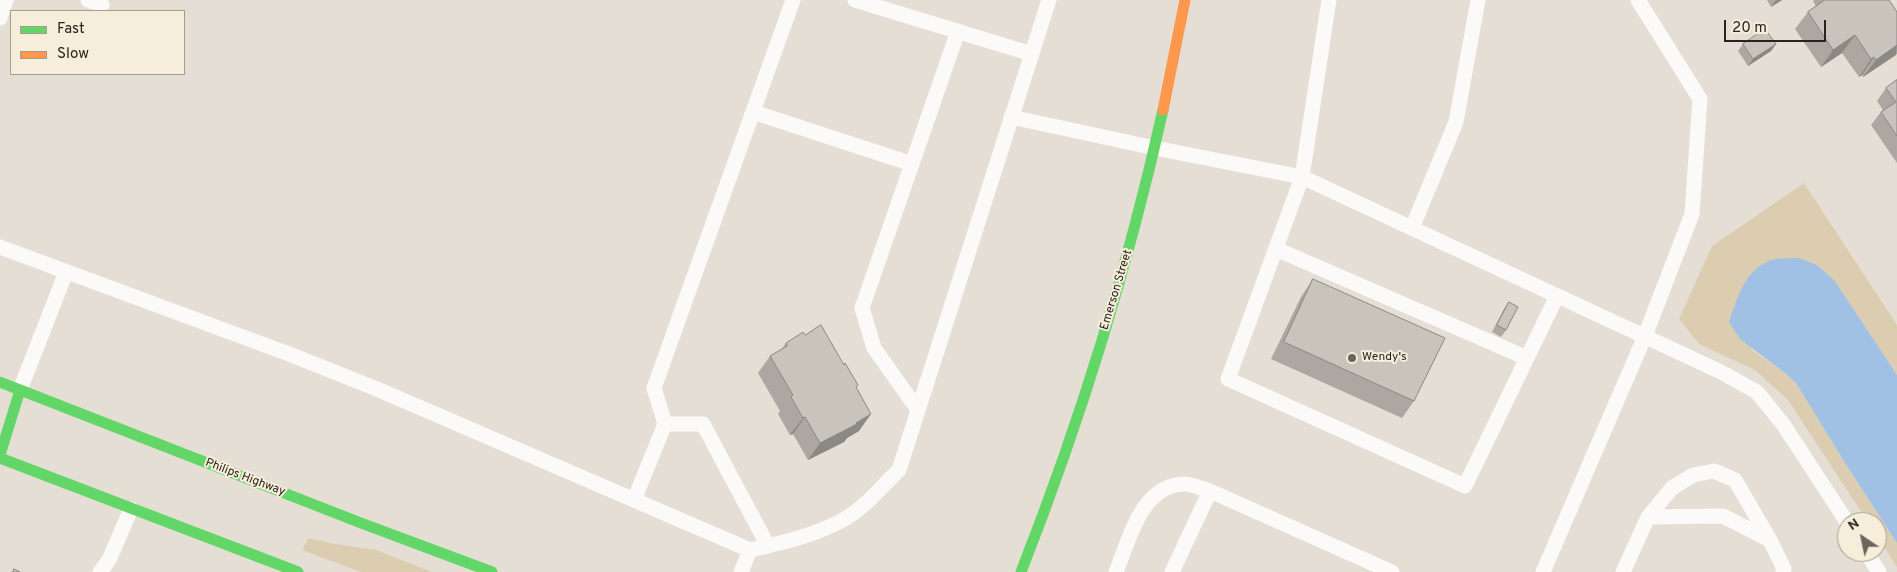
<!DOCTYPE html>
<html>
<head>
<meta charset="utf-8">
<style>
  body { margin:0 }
  #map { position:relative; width:1897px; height:572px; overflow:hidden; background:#e4ded4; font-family:Overpass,sans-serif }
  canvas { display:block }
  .legend { position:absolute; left:10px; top:10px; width:175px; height:65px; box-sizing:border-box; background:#f7eddb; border:1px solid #a49d8f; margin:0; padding:6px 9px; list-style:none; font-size:15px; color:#28241d }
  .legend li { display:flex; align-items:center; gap:10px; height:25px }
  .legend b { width:25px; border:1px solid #a49d8f }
  .north { position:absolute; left:1837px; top:512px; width:50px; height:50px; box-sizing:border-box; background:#f7eddb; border:1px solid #a49d8f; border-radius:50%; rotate:326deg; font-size:14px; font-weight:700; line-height:20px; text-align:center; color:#28241d }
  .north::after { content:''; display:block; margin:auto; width:18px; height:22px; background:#6a655d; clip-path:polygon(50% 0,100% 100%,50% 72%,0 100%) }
  .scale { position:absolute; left:1724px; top:20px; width:102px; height:22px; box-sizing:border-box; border:2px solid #28241d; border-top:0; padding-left:6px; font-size:15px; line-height:18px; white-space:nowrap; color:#28241d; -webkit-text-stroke:4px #f7eddb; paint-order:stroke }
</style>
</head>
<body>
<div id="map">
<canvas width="1897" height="572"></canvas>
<ul class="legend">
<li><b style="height:6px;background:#63d668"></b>Fast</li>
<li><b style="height:6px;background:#ff974d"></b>Slow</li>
</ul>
<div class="north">N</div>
<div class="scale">20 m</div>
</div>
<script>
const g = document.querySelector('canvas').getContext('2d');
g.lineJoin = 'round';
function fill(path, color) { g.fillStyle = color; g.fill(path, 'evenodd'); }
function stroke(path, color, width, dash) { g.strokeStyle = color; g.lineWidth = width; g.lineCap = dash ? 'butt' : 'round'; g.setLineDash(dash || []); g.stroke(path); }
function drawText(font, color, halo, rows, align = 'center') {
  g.font = font + ' Overpass,sans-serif'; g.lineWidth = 4; g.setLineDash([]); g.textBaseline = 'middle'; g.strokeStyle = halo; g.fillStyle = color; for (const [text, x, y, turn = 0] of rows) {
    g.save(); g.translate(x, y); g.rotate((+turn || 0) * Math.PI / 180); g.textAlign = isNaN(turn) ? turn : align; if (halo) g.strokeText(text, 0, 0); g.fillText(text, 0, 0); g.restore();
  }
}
const green = new Path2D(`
  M 1804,183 L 1897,325 L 1897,375 L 1835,281 L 1751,349 L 1786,374 L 1796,383 L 1845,463 L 1897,543 L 1897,567 L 1877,536 L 1877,522 L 1868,522 L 1788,400 L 1755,370 L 1699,344 L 1679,319 L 1712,246 Z
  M 308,538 L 335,544 L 376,550 L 432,572 L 361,572 L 302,550 Z`);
const water = new Path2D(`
  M 1799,258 L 1817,265 L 1835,281 L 1897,375 L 1897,543 L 1845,463 L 1796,383 L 1786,374 L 1740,339 L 1729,322 C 1738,297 1745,266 1776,259 C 1783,258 1791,258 1799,258 Z`);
const lane = new Path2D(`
  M 88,0 L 102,5
  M 855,0 L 1032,54
  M 1329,0 L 1302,177 L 1228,379 L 1465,486 L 1557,296
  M 0,18 L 6,0
  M 753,112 L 912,164
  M 1011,117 L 1155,148 L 1302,177 L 1721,372 L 1757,392 L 1783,424 L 1847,522
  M 1412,228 L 1456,122 L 1478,0
  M 0,247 L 289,354 L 377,389 L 750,550 C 781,543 813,536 841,521 C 864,509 881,487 899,470 L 1049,0
  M 1276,249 L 1527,358
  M 20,390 L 66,272
  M 918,410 L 874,348 L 862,308 L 958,31
  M 665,424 L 703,424 L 768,546
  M 1210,491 L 1392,572
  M 634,500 L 665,424 L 654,388 L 793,0
  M 1648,517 L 1723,516 L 1770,540
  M 1866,552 L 1879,572
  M 100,572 L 109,560 L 131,509
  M 741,572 L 750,550
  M 1116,572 C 1129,540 1141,486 1183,484 C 1191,483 1202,489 1210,491 L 1172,572
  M 1543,572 L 1645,336 L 1692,214 L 1700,99 L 1638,0
  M 1623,572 L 1648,517 L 1672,488 L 1693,475 L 1714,471 L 1735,480 L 1770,540 L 1784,569 L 1783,572`);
const fast = new Path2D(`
  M 0,382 L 361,523 L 492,572
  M 0,455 L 20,390
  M 0,458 L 298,572
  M 1021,572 C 1080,422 1128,267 1163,110`);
const slow = new Path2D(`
  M 1163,110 L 1185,0`);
const wall = new Path2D(`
  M 1767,0 L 1782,0 L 1771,7 Z
  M 1814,0 L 1889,0 L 1897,12 L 1897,54 L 1863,77 L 1862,75 L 1859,77 L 1842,53 L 1821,67 L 1795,29 L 1808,12 L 1816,6 L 1813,1 Z
  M 1743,44 L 1776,44 L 1771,51 L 1748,66 L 1738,51 Z
  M 1897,80 L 1897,163 L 1871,125 L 1881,112 L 1883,110 L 1877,101 L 1886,88 Z
  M 1313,279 L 1414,401 L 1402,418 L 1271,359 L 1301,297 Z
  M 1509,302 L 1506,330 L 1501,337 L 1492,332 L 1504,309 Z
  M 805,335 L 858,385 L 856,388 L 859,431 L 847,438 L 844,442 L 808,460 L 793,434 L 790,435 L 778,414 L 780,411 L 758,373 L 770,356 L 781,350 L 786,343 Z`);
const shadedWall = new Path2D(`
  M 1776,0 L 1782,0 L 1771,7 Z
  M 1855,35 L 1842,53 L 1821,67 L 1833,50 Z
  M 1776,44 L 1771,51 L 1748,66 L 1753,59 Z
  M 1897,45 L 1896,55 L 1863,77 L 1876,60 Z
  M 1874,57 L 1862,75 L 1859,77 L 1871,59 Z
  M 871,414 L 859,431 L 847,438 L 844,442 L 808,460 L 820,443 Z
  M 805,417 L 793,434 L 790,435 L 803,418 Z`);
const building = new Path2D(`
  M 1825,0 L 1889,0 L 1897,12 L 1897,45 L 1876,60 L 1874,57 L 1871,59 L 1855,35 L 1833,50 L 1808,12 Z
  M 1765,29 L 1776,44 L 1753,59 L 1743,44 Z
  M 1897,80 L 1897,136 L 1881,112 L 1896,102 L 1886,88 Z
  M 1313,279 L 1445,338 L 1414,401 L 1284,342 Z
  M 1509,302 L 1518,307 L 1506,330 L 1497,325 Z
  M 821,325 L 844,365 L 845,363 L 858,385 L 856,387 L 871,414 L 856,423 L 857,424 L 820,443 L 805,417 L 803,418 L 791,397 L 793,395 L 770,356 L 787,346 L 786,343 L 803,332 L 805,335 Z
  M 14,569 L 20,572 L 13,572 Z`);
const markers = [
  [1352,358,5,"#6a655d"]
];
const streetNames = [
  ["Emerson Street",1117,290,-73],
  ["Philips Highway",245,478,21]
];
const poiNames = [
  ["Wendy's",1362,358]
];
fill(green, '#ddcdb0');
fill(water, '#a1c1e4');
stroke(lane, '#fbfaf9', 15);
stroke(fast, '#63d668', 11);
stroke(slow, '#ff974d', 11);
fill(wall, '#aca8a1');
fill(shadedWall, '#8c8883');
fill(building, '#c8c3bb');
stroke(building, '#8c8883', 1);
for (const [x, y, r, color] of markers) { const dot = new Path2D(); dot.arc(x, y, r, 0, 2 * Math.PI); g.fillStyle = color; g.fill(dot); stroke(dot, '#f7eddb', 2); }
drawText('12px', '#28241d', '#f7eddb', streetNames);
drawText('12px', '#28241d', '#f7eddb', poiNames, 'left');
</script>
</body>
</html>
